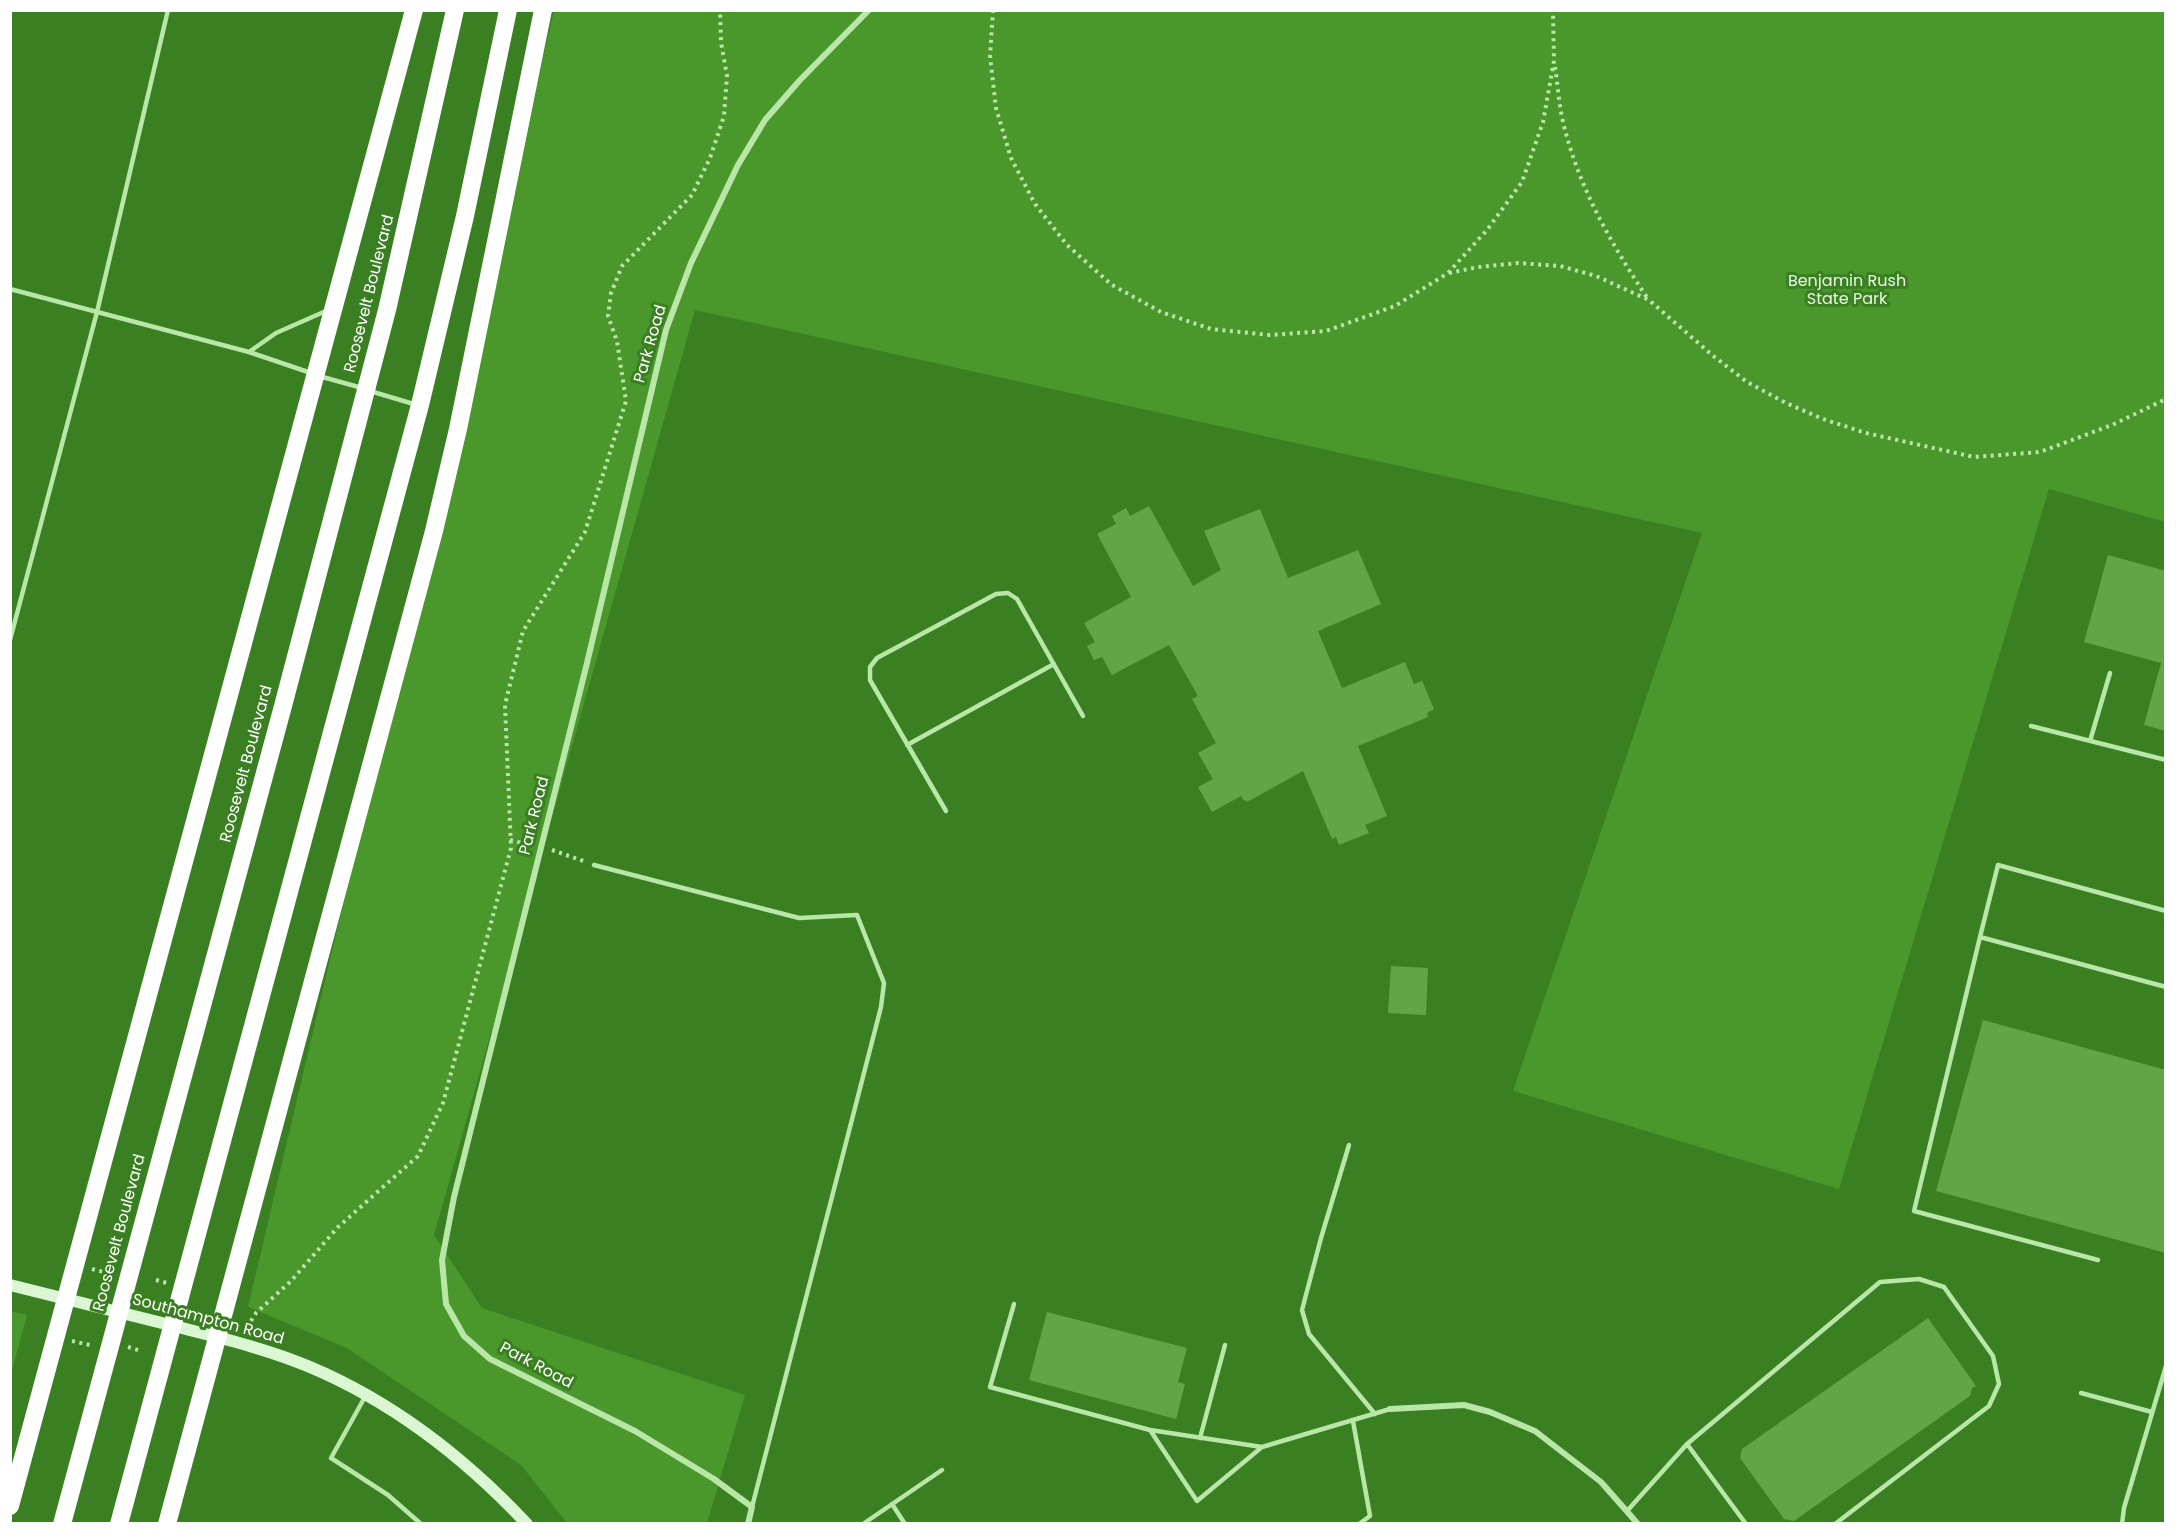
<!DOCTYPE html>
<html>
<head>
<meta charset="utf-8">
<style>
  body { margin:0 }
  #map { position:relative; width:2176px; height:1534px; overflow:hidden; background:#3a7f22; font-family:Poppins,sans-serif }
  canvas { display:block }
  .frame { position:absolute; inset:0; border:12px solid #fff; pointer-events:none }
</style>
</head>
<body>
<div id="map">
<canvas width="2176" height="1534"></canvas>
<div class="frame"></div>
</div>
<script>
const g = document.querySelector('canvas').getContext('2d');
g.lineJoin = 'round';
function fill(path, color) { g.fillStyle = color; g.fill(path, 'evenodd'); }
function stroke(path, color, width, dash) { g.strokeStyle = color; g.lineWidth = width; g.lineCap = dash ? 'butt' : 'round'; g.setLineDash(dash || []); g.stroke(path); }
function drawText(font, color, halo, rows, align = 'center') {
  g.font = font + ' Poppins,sans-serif'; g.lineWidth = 6; g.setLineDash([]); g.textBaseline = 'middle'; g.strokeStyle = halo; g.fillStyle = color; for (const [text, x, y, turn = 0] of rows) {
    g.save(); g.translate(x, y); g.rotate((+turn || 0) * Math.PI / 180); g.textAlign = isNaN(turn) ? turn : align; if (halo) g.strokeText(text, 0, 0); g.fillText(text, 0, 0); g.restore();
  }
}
const green = new Path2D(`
  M 554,11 L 2165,11 L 2165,522 L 2049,489 L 1839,1189 L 1513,1091 L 1702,533 L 695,310 L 434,1235 L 482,1308 L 745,1395 L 707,1523 L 567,1523 L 521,1465 L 347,1348 L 248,1307 Z
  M 11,1311 L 27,1315 L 11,1374 L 10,1311 Z`);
const building = new Path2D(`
  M 1149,506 L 1193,586 L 1221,570 L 1204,531 L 1260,509 L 1288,578 L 1358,550 L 1381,604 L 1318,631 L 1342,688 L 1405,662 L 1414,684 L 1422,681 L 1434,709 L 1427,713 L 1428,717 L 1358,746 L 1387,816 L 1365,825 L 1369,833 L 1339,845 L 1336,837 L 1332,839 L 1303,771 L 1247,802 L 1246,800 L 1244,801 L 1241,796 L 1212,812 L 1198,787 L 1213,779 L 1198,753 L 1216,743 L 1192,699 L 1198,696 L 1169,645 L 1112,675 L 1102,657 L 1094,660 L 1087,646 L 1095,642 L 1084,623 L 1131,597 L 1097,534 L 1116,524 L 1112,516 L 1126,508 L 1130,516 Z
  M 2108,555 L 2166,571 L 2166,731 L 2144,725 L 2161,663 L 2084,642 Z
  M 1391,966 L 1428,968 L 1426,1015 L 1388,1013 Z
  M 1983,1020 L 2166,1070 L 2166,1253 L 1936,1191 Z
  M 1047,1312 L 1187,1348 L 1178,1382 L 1185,1384 L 1176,1419 L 1029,1380 Z
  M 1928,1318 L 1976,1386 L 1972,1388 L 1970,1396 L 1794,1521 L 1784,1519 L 1740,1458 L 1742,1449 Z`);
const path = new Path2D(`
  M 993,10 L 990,56 L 996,108 L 1011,158 L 1035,204 L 1067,245 L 1112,285 L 1161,312 L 1211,329 L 1270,335 L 1326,331 L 1395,306 L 1448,273 L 1487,230 L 1522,182 L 1543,122 L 1554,61 L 1553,10
  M 1555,67 C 1558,86 1559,107 1564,126 C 1580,190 1612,245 1648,299
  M 1449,273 L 1478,267 L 1518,263 L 1560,266 L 1596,276 L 1649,300 L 1712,355 L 1747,382 L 1786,403 L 1823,419 L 1866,433 L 1974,457 L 2040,452 L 2112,425 L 2166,399
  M 510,840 L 530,845
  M 552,850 L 586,862
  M 92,1269 L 112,1274
  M 156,1280 L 167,1283
  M 251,1321 L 256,1313 L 291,1281 L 338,1227 L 418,1156 L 443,1103 L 511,848 L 505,705 L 523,631 L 585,532 L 626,401 L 617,341 L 608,316 L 611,293 L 622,266 L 692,195 L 710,158 L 724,116 L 727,76 L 721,42 L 720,10
  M 72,1341 L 94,1346
  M 128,1347 L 138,1350`);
const lane = new Path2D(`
  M 10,289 L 249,352
  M 311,373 L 249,352 L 276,333 L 326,311
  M 319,376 L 362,388
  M 370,391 L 417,405
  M 10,640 L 97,312 L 168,10
  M 2031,726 L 2166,760
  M 2090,741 L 2110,673
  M 907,745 L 1054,664
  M 946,811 L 870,680 L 870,667 L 877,658 L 996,594 L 1008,593 L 1017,599 L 1083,716
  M 594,865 L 799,918 L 857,915 L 884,983 L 881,1007 L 752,1507
  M 2166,911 L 1998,865 L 1980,937 L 2166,987
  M 1980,937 L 1914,1211 L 2098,1260
  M 1349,1145 L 1321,1238 L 1302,1310 L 1309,1334 L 1375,1414
  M 1014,1304 L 990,1387 L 1150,1430 L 1197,1501 L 1262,1447 L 1390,1409
  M 2081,1393 L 2152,1412
  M 366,1395 L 331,1458 L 388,1495 L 421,1524
  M 1353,1421 L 1370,1516 L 1359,1524
  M 1150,1430 L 1262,1447
  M 1200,1438 L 1225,1345
  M 1687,1444 L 1880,1282 L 1919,1279 L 1944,1287 L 1993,1356 L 1999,1384 L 1989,1406 L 1835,1524
  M 892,1504 L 905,1524
  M 1627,1511 L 1687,1444 L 1746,1524
  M 863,1524 L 942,1470
  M 2122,1524 L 2124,1508 L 2166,1366`);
const street = new Path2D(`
  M 1390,1409 L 1464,1405 L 1490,1412 L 1535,1431 L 1601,1482 L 1638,1524
  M 748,1524 L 752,1507 L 714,1479 L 635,1431 L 490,1359 L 464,1336 L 446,1304 L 442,1260 L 454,1197 L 587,663 L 666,330 L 691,263 L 738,165 L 765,120 L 800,80 L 869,10`);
const secondary = new Path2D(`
  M 10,1285 C 64,1299 117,1312 170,1325 C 217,1337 265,1348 310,1367 C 393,1402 465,1458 527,1524`);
const highway = new Path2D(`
  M 10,1506 L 414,10
  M 62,1524 L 283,706 L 387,310 L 455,10
  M 119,1524 L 420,405 L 465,216 L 508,10
  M 167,1524 L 434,531 L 458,429 L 543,10`);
const parkNames = [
  ["Benjamin Rush",1847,282],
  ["State Park",1847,300]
];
const streetNames = [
  ["Roosevelt Boulevard",370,294,-76],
  ["Park Road",651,344,-74],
  ["Roosevelt Boulevard",247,764,-75],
  ["Park Road",535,816,-76],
  ["Roosevelt Boulevard",120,1233,-75],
  ["Southampton Road",208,1320,15],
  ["Park Road",536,1366,28]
];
fill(green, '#4a972c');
fill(building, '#61a646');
stroke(path, '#b9e7a8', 4, [3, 4.5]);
stroke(lane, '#b9e7a8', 4.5);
stroke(street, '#b9e7a8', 6);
stroke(secondary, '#dbf6d2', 12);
stroke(highway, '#fff', 18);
drawText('16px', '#e9fae2', '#3a7f22', parkNames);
drawText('16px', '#fff', '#3a7f22', streetNames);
</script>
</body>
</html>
